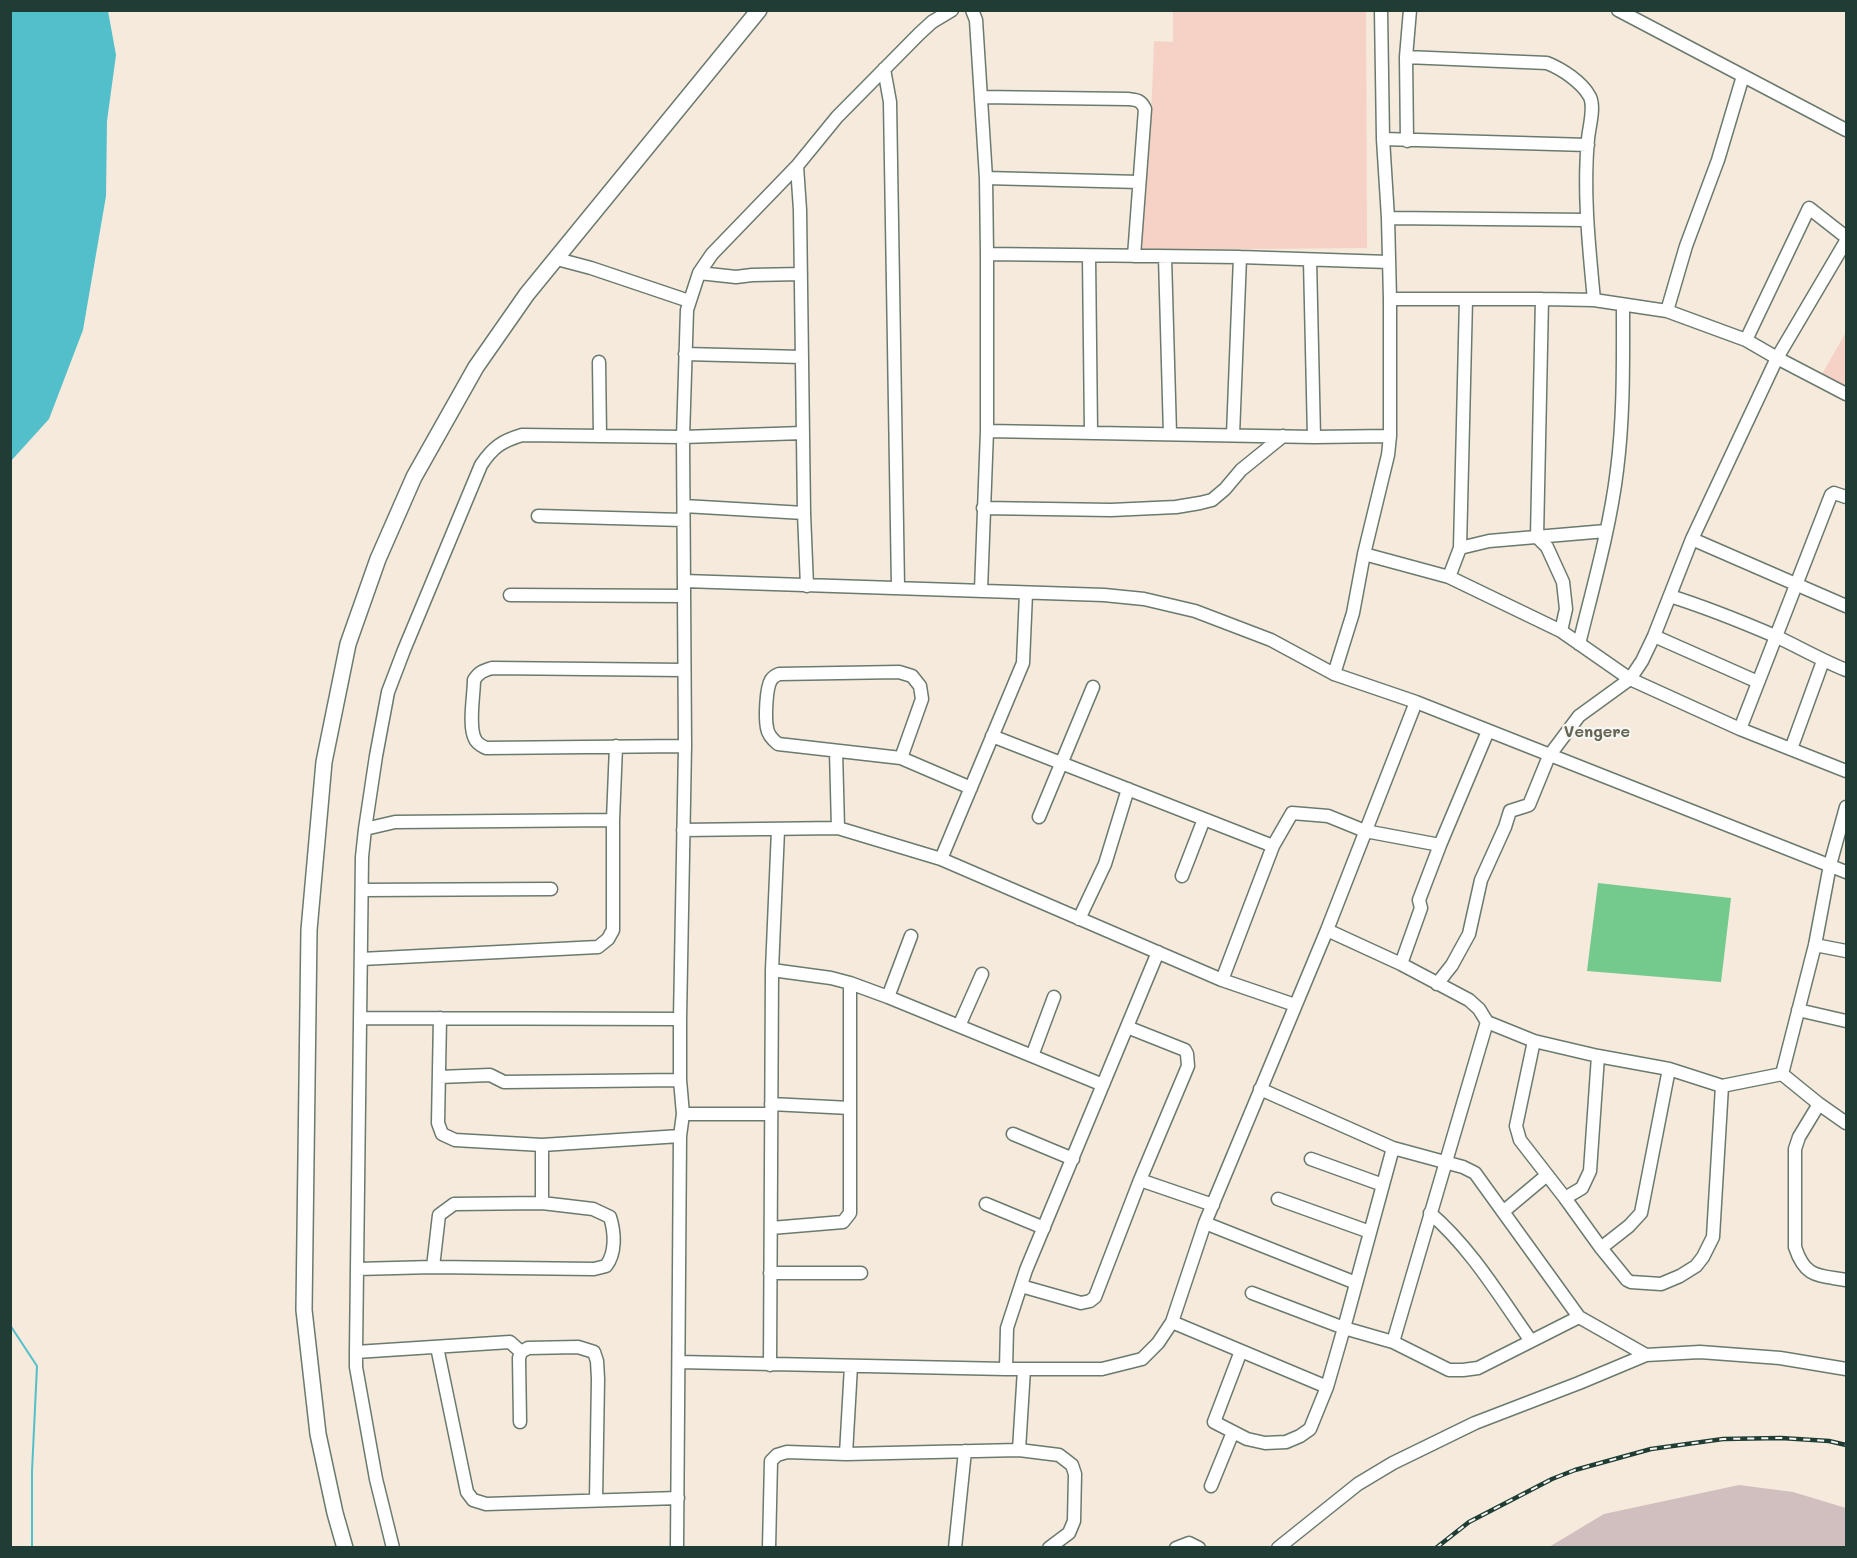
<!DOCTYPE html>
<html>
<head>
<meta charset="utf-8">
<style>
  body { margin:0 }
  #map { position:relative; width:1857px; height:1558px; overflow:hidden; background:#f5eadb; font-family:Mali,sans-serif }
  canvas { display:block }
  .frame { position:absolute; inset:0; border:12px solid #1f3d34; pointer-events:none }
</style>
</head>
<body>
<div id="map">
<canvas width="1857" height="1558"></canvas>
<div class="frame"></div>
</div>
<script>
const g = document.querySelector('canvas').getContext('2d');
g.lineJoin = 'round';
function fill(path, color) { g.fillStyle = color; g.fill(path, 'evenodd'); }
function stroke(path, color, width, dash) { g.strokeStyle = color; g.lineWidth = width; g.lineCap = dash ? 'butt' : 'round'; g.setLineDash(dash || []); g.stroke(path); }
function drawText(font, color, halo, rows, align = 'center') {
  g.font = font + ' Mali,sans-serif'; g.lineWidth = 4.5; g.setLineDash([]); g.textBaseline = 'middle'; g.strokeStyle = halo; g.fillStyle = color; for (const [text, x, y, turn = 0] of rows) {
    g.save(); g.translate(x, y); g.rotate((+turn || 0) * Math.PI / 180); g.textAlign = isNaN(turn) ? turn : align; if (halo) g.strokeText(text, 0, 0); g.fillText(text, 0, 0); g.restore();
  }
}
const built = new Path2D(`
  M 1173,11 L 1366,11 L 1367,248 L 1141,250 L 1152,94 L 1154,41 L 1173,42 Z
  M 1846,332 L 1846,390 L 1821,376 Z`);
const industrial = new Path2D(`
  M 1739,1485 L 1793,1492 L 1846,1508 L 1846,1547 L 1549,1547 L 1604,1514 Z`);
const green = new Path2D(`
  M 1598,883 L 1731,898 L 1721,982 L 1587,971 Z`);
const water = new Path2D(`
  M 11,10 L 108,11 L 116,55 L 107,121 L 106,196 L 83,330 L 49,419 L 11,461 Z`);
const stream = new Path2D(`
  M 10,1325 L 37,1366 L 32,1471 L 32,1548`);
const minor = new Path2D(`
  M 972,10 L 976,20 L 986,178 L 987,254 L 987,431 L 981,590
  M 1618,10 L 1846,130
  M 1406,57 L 1547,63 C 1562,69 1582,82 1590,97 C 1595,108 1589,127 1588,139 C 1583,192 1589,247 1594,300
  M 884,69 L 890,102 L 898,587
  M 981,97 L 1128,99 C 1137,100 1141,100 1145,109 L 1134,256
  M 1383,139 L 1588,145
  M 1407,141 L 1406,57 L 1410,10
  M 797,166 L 800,210 L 804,513 L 807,586
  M 986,178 L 1139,182
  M 1388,218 L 1587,220
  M 987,254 L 1240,257 L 1388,262
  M 1089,256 L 1091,432
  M 1165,257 L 1170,434
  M 557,259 L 591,268 L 689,301
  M 1310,260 L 1314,437
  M 699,273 L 736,277 L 752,275 L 801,274
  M 1390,299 L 1542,299 L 1594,300 L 1667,311 L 1746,340 L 1777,358 L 1846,394
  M 1542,299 L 1537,537 L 1547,547 L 1563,582 L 1566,609 L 1561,631
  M 1667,311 L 1686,246 L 1718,160 L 1743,76
  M 1746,340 L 1809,208 L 1846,237
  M 685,354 L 802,357
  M 599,362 L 600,436
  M 987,431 L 1314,437 L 1390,436
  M 1233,435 L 1240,257
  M 684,506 L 804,513
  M 983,508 L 1111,510 L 1176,507 L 1200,503 L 1212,500 L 1225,489 L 1241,470 L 1283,436
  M 538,516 L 683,520
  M 1692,539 L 1846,606
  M 1460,548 L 1489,541 L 1606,531
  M 1364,554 L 1449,577 L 1561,631 L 1630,679 L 1740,729 L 1846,771
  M 1449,577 L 1460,548 L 1466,299
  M 684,581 L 1104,595 L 1144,599 L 1195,611 L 1271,640 L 1334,674 L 1416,702 L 1846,872
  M 510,595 L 684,596
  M 1670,596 C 1705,607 1740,621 1775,636 C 1799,647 1821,660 1846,670
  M 1654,636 L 1758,682
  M 1579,644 C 1593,587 1610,528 1617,470 C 1624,415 1623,360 1623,305
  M 684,670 L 492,668 C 483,671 479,672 474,680 C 474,695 468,726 475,739 C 477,744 482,746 486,748 L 685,746
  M 1334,674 L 1353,613 L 1364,554 L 1388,455 L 1390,436 L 1390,299 L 1388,218 L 1383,139 L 1381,10
  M 1740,729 L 1831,495 L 1834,493 L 1846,497
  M 992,736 L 1273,846
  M 1791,749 L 1823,661
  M 836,751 L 838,828
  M 901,758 L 922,699 L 920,686 L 912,676 L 899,672 L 779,674 C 776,675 773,677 771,680 C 766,688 765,718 767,728 C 768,735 773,740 778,744 L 901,758 L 971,788
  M 1039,817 L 1093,687
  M 365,829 L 395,822 L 613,820
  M 683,830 L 838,828 L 941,859 L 1222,980 L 1295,1005
  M 941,859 L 1023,663 L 1026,593
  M 1182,876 L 1204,819
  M 362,890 L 551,889
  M 1079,919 L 1105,864 L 1128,789
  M 1327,930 L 1401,964 L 1469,1000 L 1479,1009 L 1487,1022 L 1393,1342
  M 1815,945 L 1846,951
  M 361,959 L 598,947 L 608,939 L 613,930 L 613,820 L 616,746
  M 1401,964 L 1421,908 L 1419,900 L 1440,845 L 1488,731
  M 1222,980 L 1273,846 L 1292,813 L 1328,816 L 1365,831 L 1440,845
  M 850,983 L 888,997 L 1103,1085
  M 1437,984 L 1452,965 L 1469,934 L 1481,880 L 1505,827 L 1510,811 L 1529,805 L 1549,756 L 1579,716 L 1630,679 L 1642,661 L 1654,636 L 1692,539 L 1777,358 L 1846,241
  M 888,997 L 911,936
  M 1798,1010 L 1846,1021
  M 360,1018 L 680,1019
  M 440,1018 L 438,1123 L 442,1134 L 455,1140 L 542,1145 L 680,1136
  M 1487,1022 L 1534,1041 L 1598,1056 L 1669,1069 L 1722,1086 L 1782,1074 L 1815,945 L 1830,865 L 1846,807
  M 959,1026 L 982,974
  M 1534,1041 L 1516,1126 L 1520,1140 L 1565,1198 L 1601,1248 L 1627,1280 L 1631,1282 L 1661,1284 L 1680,1276 L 1696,1266 L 1703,1257 L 1713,1237 L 1722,1086
  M 1032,1056 L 1054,997
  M 1782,1074 L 1819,1104 L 1846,1123
  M 439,1077 L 490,1075 L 504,1082 L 680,1080
  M 1260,1089 L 1393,1148
  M 771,1104 L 850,1108
  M 1819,1104 L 1799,1137 L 1795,1149 L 1795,1247 C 1805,1278 1818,1275 1846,1280
  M 683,1114 L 771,1114
  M 1013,1134 L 1073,1159
  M 542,1145 L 542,1203
  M 1393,1148 L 1463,1167 L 1475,1173 L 1579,1317 L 1478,1368 L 1463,1370 L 1449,1370 L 1393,1342 L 1344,1328 Z
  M 1311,1159 L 1383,1185
  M 1140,1180 L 1213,1205
  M 1565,1198 L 1582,1188 L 1590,1171 L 1598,1056
  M 1278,1199 L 1370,1232
  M 986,1204 L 1044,1228
  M 1504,1211 L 1547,1175
  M 1430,1213 C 1471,1248 1500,1297 1531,1341
  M 1205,1223 L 1356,1283
  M 771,1228 L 843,1222 L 850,1213 L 850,983 L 831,978 L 772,970
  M 1601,1248 L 1629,1226 L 1641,1213 L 1669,1069
  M 357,1269 L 433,1267 L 594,1269 L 606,1266 C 616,1253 615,1233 610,1217 L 593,1209 L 542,1203 L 454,1204 L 439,1215 L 433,1267
  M 770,1273 L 861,1273
  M 1021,1286 L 1081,1303 L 1090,1301 L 1095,1297 L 1140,1180 L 1188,1066 L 1187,1054 L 1185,1050 L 1127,1027
  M 1579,1317 L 1646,1355
  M 1172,1322 L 1327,1387
  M 437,1347 L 467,1492 L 473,1500 L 486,1504 L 678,1498
  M 1241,1351 L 1214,1422 L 1247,1439 L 1265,1443 L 1286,1442 L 1300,1436 L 1310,1429 L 1327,1387 L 1344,1328 L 1252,1293
  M 356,1352 L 510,1342 L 521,1352
  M 679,1362 L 1006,1369 L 1102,1369 L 1142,1359 L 1158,1343 L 1172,1322 L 1205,1223 L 1327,930 L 1416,702
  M 770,1365 L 772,970 L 778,830
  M 1006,1369 L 1007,1328 L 1026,1270 L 1158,952
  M 520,1422 L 519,1358 L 521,1352 L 528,1348 L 578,1347 L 594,1352 L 597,1361 L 598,1379 L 596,1500
  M 1019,1450 L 1059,1455 L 1072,1465 L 1075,1474 L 1074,1521 L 1069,1533 L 1049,1548
  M 846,1454 L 851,1366
  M 1211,1486 L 1233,1432
  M 393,1548 L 376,1479 L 356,1367 L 356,1352 L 362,857 L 365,829 L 376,756 L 388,692 L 404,650 L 481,465 C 493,447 502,441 522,435 L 683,437 L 803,433
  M 677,1548 L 680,1136 L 683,1114 L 680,1080 L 680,1019 L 685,746 L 683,437 L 687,310 L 699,273 L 712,254 L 797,166 L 837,117 L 919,34 L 932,22 L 952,10
  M 769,1548 L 771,1461 L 777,1455 L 787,1452 L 846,1454 L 1019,1450 L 1024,1369
  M 955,1548 L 965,1451
  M 1176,1548 L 1189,1543 L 1199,1548
  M 1278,1548 L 1358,1484 L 1393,1463 L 1475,1423 L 1579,1383 L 1646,1355 L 1700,1352 L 1780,1358 L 1846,1369`);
const major = new Path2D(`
  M 345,1548 L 335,1513 L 318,1434 L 304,1310 L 309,930 L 324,762 L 348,644 L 378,559 L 414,477 L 476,367 L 527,294 L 759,10`);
const rail = new Path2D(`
  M 1436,1548 L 1469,1522 L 1552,1479 L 1575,1470 L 1651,1449 L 1723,1439 L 1781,1438 L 1829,1441 L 1846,1445`);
const neighbourhoodNames = [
  ["Vengere",1597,732]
];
fill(built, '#f6d1c5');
fill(industrial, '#d1bfbf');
fill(green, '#74c98d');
fill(water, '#52bfcb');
stroke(stream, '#52bfcb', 2);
stroke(minor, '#6a7a6e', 15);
stroke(major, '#6a7a6e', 18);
stroke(minor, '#fff', 12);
stroke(major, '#fff', 15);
stroke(rail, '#1f3d34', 4.5);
stroke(rail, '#f6f6f2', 2, [7]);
drawText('bold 16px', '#636452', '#f6f6f2', neighbourhoodNames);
</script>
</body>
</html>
